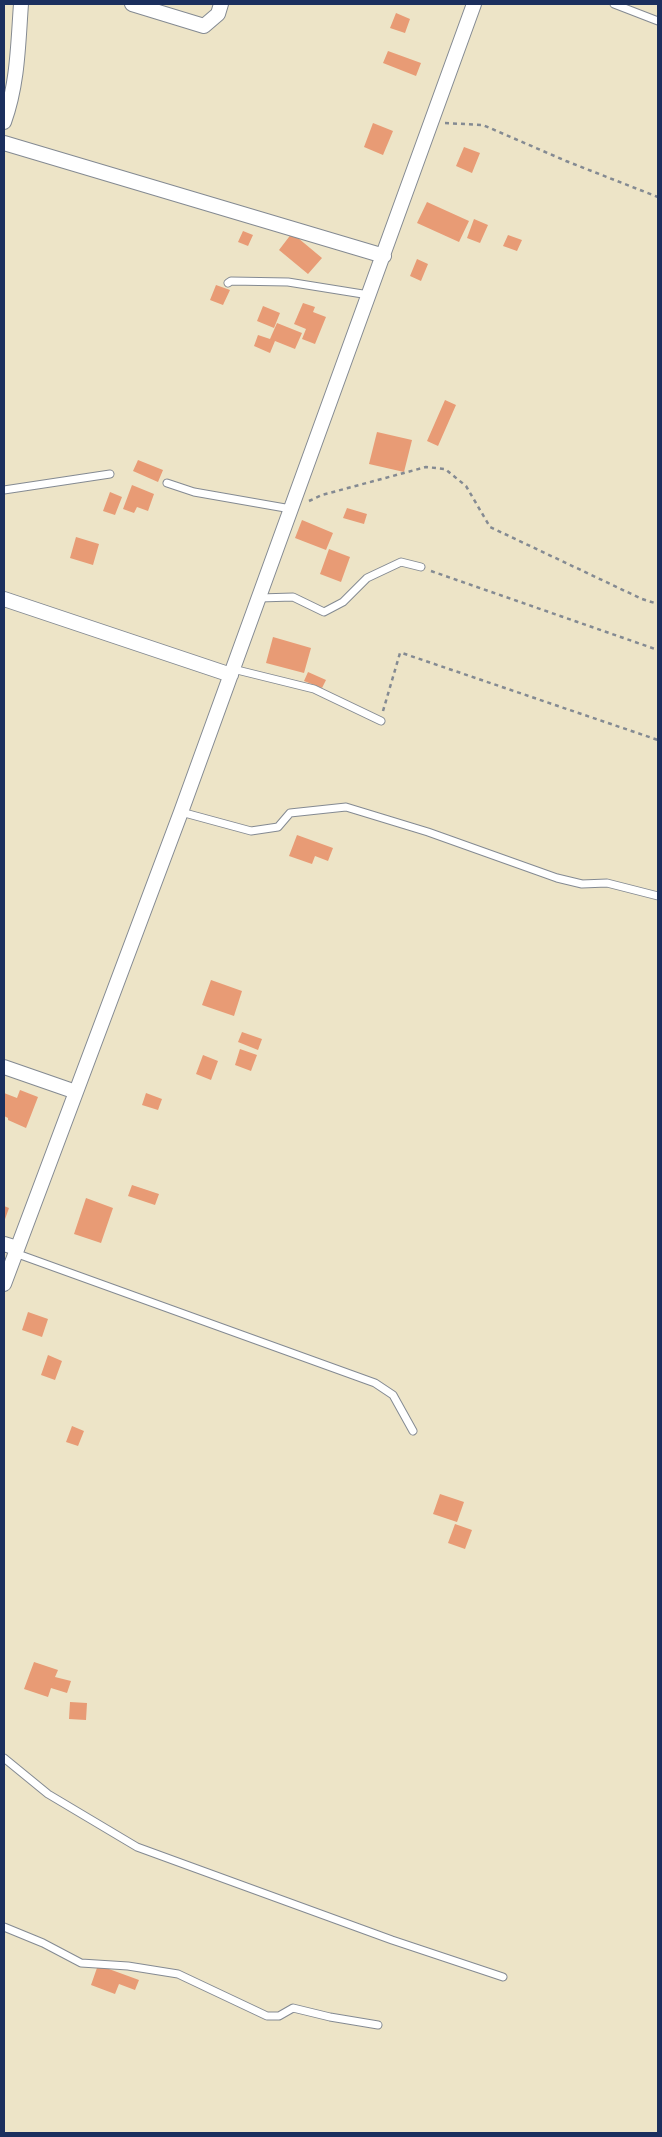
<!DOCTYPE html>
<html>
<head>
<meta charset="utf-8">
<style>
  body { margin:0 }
  #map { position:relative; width:662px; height:2137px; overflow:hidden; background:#ede4c7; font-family:Cardo,serif }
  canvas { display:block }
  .frame { position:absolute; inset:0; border:5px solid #1b2f5e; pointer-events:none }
</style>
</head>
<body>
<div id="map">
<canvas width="662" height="2137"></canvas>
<div class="frame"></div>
</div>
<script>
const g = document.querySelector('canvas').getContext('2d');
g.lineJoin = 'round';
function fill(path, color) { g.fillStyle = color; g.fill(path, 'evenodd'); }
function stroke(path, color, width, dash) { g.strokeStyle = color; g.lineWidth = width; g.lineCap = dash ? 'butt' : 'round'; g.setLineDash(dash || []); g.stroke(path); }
const building = new Path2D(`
  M 396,13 L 410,19 L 405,33 L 390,28 Z
  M 388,51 L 421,63 L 416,76 L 383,63 Z
  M 373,123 L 393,131 L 383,155 L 364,147 Z
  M 464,147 L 480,153 L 472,173 L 456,166 Z
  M 427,202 L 469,221 L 459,242 L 417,223 Z
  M 474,219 L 488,225 L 480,243 L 467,238 Z
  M 243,231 L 253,235 L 248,246 L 238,242 Z
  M 292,233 L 322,258 L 308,274 L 279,250 Z
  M 508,235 L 522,240 L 517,251 L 503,246 Z
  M 417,259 L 428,264 L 421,281 L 410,276 Z
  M 216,285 L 230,290 L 223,305 L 210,300 Z
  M 303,303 L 315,307 L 313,312 L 326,317 L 315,344 L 302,339 L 306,329 L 294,324 Z
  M 263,306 L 280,313 L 274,328 L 257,321 Z
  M 277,323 L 302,333 L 295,349 L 275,341 L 270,353 L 254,346 L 258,335 L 270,339 Z
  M 445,400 L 456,405 L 438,446 L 427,441 Z
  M 377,432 L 412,440 L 404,472 L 369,464 Z
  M 138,460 L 163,470 L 158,482 L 133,471 Z
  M 132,485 L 154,494 L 148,511 L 137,507 L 134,513 L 123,509 Z
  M 110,492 L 122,497 L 115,515 L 103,511 Z
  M 347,508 L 367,514 L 364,524 L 343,518 Z
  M 302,520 L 333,533 L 326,550 L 295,538 Z
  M 76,537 L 99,544 L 93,565 L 70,558 Z
  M 329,549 L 350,557 L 341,582 L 320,574 Z
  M 273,637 L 311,648 L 304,673 L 266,663 Z
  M 308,672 L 326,680 L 322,688 L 304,681 Z
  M 297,835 L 333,848 L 328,861 L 315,856 L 312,864 L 289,856 Z
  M 211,980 L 242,991 L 234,1016 L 202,1005 Z
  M 242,1032 L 262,1039 L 258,1050 L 238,1042 Z
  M 240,1049 L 257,1055 L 251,1071 L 235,1065 Z
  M 203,1055 L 218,1061 L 211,1080 L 196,1074 Z
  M 20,1090 L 38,1097 L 26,1128 L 8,1120 L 8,1118 L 4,1116 L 4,1093 L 17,1098 Z
  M 146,1093 L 162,1099 L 158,1110 L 142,1105 Z
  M 132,1185 L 159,1194 L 155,1205 L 128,1196 Z
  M 86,1198 L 113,1208 L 101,1243 L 74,1234 Z
  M 4,1206 L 9,1208 L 4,1222 Z
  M 28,1312 L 48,1319 L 42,1337 L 22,1330 Z
  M 48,1355 L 62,1361 L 55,1380 L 41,1375 Z
  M 72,1426 L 84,1431 L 78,1446 L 66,1442 Z
  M 440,1494 L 464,1502 L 457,1522 L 433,1514 Z
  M 455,1524 L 472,1530 L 465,1549 L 448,1543 Z
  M 34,1662 L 58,1670 L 55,1677 L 71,1681 L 67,1693 L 51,1688 L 48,1697 L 24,1689 Z
  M 70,1702 L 87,1703 L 86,1720 L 69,1719 Z
  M 98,1965 L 139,1980 L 135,1990 L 119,1984 L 115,1994 L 91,1985 Z`);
const path = new Path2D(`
  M 445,123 L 483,125 L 566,161 L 658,197
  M 309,501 L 322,495 L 426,467 L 445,469 L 466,486 L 490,527 L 642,599 L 658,604
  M 431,571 L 658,650
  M 383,711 L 400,653 L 402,653 L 658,740`);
const lane = new Path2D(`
  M 614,4 L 658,21
  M 228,283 L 231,281 L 288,282 L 369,295
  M 167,483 L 194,492 L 291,509
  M 4,490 L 110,474
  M 259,598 L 293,597 L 324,612 L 343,602 L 367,578 L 401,562 L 421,567
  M 233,669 L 314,689 L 381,721
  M 181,812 L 251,831 L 278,827 L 290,813 L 346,807 L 428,832 L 557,878 L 582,884 L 607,883 L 658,896
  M 15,1253 L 375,1383 L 393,1395 L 413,1431
  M 4,1758 L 48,1794 L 137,1847 L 392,1940 L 503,1977
  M 4,1927 L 43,1943 L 81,1963 L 128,1966 L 178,1974 L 267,2016 L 279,2016 L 293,2008 L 330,2017 L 378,2025`);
const street = new Path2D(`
  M 132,4 L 204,26 L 218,14 L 221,4
  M 4,122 C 18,83 18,44 21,4
  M 4,143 L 384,256
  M 4,599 L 231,675
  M 4,1067 L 76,1092
  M 4,1244 L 17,1248
  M 4,1284 L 181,812 L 474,4`);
fill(building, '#e89b75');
stroke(lane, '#848a92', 9);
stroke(street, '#848a92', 16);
stroke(path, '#848a92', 2.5, [4, 4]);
stroke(lane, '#fff', 7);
stroke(street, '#fff', 14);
</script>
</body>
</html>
